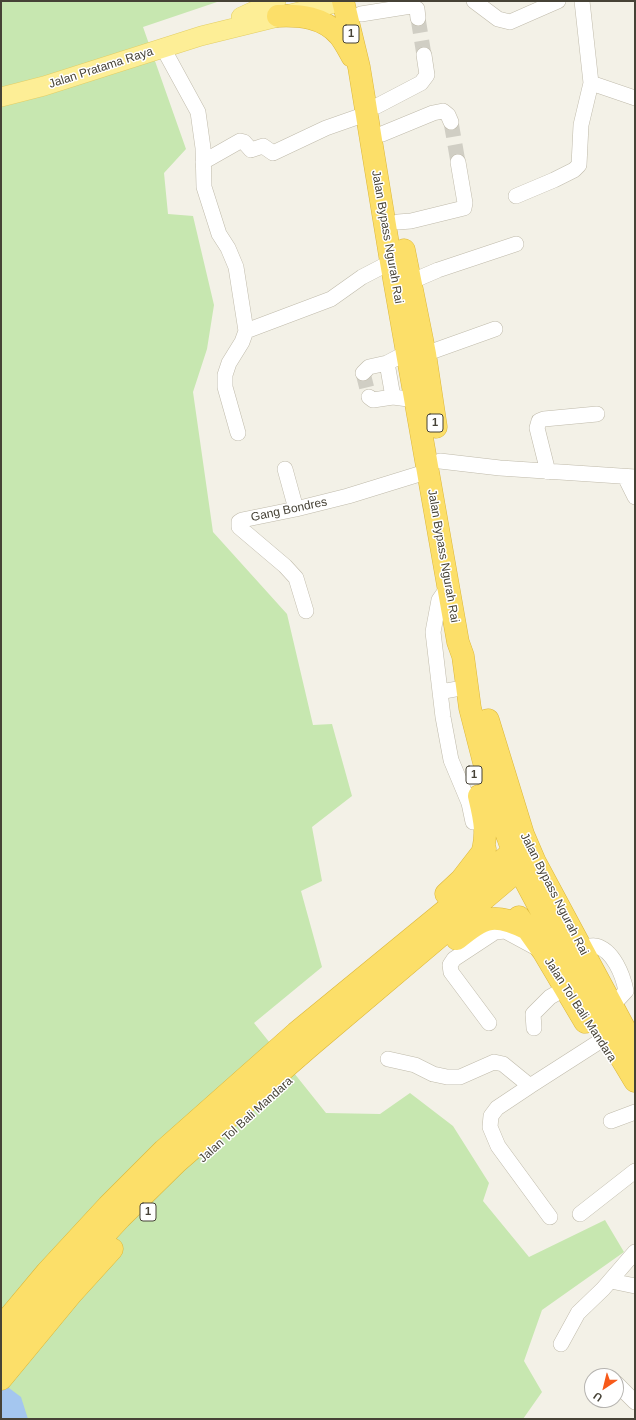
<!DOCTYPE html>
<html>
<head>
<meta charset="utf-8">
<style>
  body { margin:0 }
  #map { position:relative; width:636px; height:1420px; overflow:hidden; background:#f3f1e7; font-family:Arial,sans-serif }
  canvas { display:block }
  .frame { position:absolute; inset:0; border:2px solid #464236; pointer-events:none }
  .north { position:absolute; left:584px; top:1368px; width:40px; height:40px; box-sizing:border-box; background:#fff; border:1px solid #b5b3af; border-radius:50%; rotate:215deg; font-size:11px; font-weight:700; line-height:16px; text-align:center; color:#464236 }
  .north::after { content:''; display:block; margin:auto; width:14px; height:18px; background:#f75a1a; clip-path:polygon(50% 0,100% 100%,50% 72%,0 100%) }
</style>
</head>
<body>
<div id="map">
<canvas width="636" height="1420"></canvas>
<div class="frame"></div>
<div class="north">U</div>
</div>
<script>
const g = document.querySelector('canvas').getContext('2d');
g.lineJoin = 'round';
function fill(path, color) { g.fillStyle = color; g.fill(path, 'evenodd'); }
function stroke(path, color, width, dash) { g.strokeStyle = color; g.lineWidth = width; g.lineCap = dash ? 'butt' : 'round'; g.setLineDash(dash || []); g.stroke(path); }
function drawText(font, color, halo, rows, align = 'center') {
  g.font = font + ' Arial,sans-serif'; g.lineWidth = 3; g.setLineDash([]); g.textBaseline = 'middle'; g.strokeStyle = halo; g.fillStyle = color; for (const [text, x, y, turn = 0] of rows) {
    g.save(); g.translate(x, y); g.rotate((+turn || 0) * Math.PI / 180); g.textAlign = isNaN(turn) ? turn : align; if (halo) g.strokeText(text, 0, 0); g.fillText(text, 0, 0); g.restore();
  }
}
const green = new Path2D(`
  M 1,1 L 220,1 L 143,27 L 186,149 L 164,173 L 168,214 L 193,216 L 214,305 L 207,349 L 193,392 L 213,532 L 287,614 L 313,725 L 332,724 L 352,796 L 312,827 L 322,881 L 301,891 L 322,967 L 254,1023 L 326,1113 L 380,1114 L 410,1093 L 453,1126 L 489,1183 L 483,1201 L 529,1257 L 605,1220 L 624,1252 L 542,1310 L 524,1361 L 542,1392 L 523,1419 L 28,1419 L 1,1382 Z`);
const water = new Path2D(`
  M 1,1382 L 21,1397 L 28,1419 L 1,1419 Z`);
const minorTunnel = new Path2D(`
  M 418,18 L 424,55
  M 451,122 L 458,162
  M 363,373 L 369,397`);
const minor = new Path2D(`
  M 474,1 L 498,19 L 510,22 L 558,1
  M 361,14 L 411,6 L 417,9 L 418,18
  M 163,48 L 198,112 L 203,148 L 204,187 L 219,234 L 228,248 L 236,267 L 246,331 L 242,342 L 229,363 L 225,375 L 225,387 L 238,433
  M 591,83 L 635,98
  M 377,106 L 421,83 L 427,75 L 424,55
  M 382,134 L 433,113 L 443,111 L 448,115 L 451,122
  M 203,162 L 240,141 L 244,142 L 251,150 L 263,146 L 273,153 L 326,128 L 366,114
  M 516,196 L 554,180 L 574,170 L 579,165 L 581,125 L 591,83 L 582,1
  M 398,222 L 411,221 L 464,208 L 465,203 L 458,162
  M 410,282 L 438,270 L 516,244
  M 246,331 L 331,299 L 362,277 L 391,262
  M 425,354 L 495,329
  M 387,363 L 393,397
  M 363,373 L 369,367 L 387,363 L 408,352
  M 369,397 L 373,400 L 393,397 L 416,400
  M 440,461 L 500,468 L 635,477
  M 285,469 L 296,509
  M 548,472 L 537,428 L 539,421 L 544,419 L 597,414
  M 625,477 L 635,497
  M 448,587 L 439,600 L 433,632 L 443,717 L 451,760 L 469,803 L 473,822
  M 306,611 L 296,578 L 285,566 L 239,527 L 239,522 L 242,520 L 296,509 L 348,496 L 429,471
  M 440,692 L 467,687
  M 580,947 C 585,947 592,945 596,946 C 613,950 623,975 626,991 L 612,1006
  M 489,1023 L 451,972 L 450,965 L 454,959 L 495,932 L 505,931 L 542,951
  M 534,1028 L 533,1014 L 550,997 L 573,984
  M 388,1059 L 415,1065 L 433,1074 L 447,1077 L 460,1077 L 494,1062 L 503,1064 L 530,1086 L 608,1036
  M 530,1086 L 497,1108 L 491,1116 L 490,1127 L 498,1146 L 550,1217
  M 611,1121 L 635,1112
  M 580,1214 L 635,1171
  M 611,1281 L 635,1286
  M 561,1344 L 578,1313 L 603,1289 L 635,1252
  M 616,1383 L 635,1402`);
const major = new Path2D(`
  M 241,17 L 276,1
  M 1,97 L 44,86 L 201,36 L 343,1`);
const highway = new Path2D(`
  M 343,1 L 359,67 L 391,262 L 458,642 L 463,656 L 470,708 L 490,786 L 519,869 L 608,1036 L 635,1081
  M 278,16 C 300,15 323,17 339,35 C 344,41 348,49 352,56
  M 404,250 L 425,354 L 436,427
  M 488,720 L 523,834 L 535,862 L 635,1048
  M 479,862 C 489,838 485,821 479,796
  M 446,894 L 461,880 L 485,849
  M 519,917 L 543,951 L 585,1022
  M 457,939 C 485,915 495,913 528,929
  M 1,1327 L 47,1272 L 108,1206 L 164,1150 L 296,1033 L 457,901 L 522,843
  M 1,1353 L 60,1283 L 120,1218 L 177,1162 L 309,1047 L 530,860
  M 1,1379 L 72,1293 L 112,1249`);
const shields = [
  [351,34,16],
  [435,423,16],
  [474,775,16],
  [148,1212,16]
];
const shieldNames = [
  ["1",351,34],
  ["1",435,423],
  ["1",474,775],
  ["1",148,1212]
];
const streetNames = [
  ["Jalan Pratama Raya",101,68,-18],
  ["Jalan Bypass Ngurah Rai",387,237,80],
  ["Gang Bondres",289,510,-12],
  ["Jalan Bypass Ngurah Rai",443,556,80],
  ["Jalan Bypass Ngurah Rai",554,894,63],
  ["Jalan Tol Bali Mandara",580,1010,57],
  ["Jalan Tol Bali Mandara",246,1120,-42]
];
fill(green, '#c7e7b0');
fill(water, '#a4c6ef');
stroke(minorTunnel, '#d0cec4', 15, [15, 8]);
stroke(minor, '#bfbaaa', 16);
stroke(major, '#e2ce66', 20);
stroke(highway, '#dbb639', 23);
stroke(minor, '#fff', 15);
stroke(major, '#fdee96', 19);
stroke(highway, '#fcdf69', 22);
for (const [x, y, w] of shields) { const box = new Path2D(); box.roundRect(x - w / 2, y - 9, w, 18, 3); g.fillStyle = '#fff'; g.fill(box); stroke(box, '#464236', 1); }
drawText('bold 11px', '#464236', null, shieldNames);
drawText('12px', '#464236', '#fff', streetNames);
</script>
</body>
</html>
